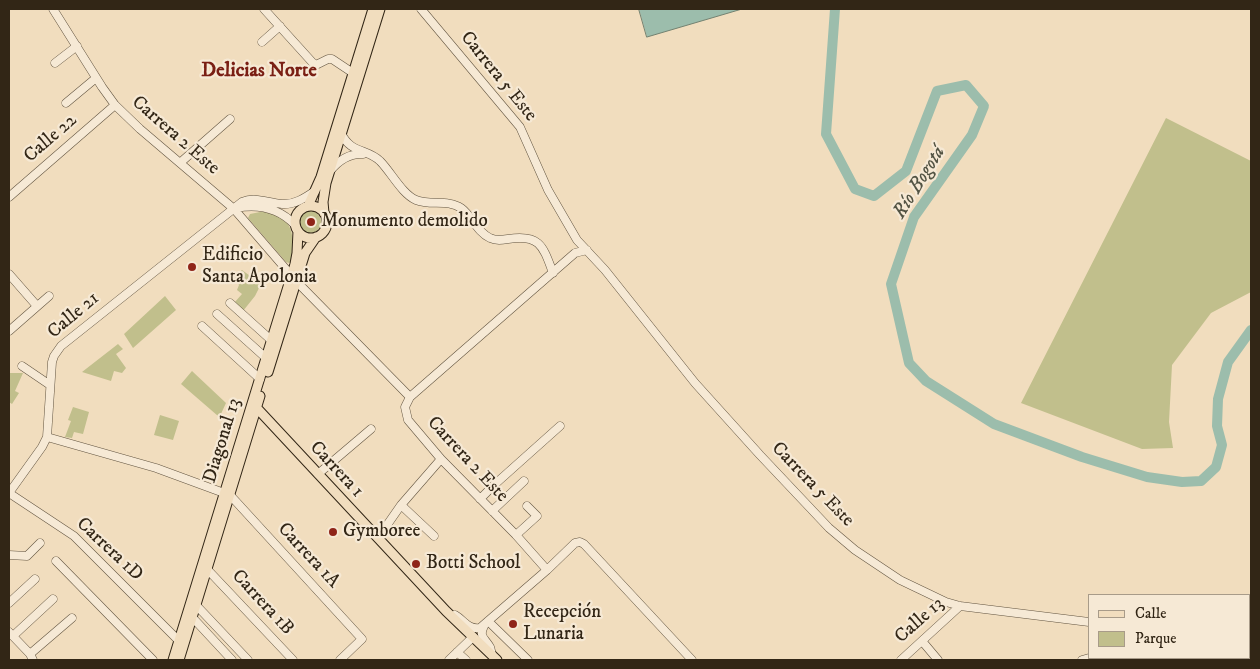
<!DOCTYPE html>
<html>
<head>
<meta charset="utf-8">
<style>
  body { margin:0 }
  #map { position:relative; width:1260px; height:669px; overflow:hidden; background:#f1ddbe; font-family:"IM FELL DW Pica",serif }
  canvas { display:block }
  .frame { position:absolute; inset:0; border:10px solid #322616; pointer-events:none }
  .legend { position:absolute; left:1088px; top:594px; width:162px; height:65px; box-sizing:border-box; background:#f6e9d5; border:1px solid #a89b89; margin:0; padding:6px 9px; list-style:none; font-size:15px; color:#322616 }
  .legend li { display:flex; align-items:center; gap:10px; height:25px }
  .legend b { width:25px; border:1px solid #a89b89 }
</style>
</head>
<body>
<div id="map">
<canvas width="1260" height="669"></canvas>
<div class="frame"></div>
<ul class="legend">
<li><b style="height:6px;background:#f1ddbe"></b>Calle</li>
<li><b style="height:14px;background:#c1bf8c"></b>Parque</li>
</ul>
</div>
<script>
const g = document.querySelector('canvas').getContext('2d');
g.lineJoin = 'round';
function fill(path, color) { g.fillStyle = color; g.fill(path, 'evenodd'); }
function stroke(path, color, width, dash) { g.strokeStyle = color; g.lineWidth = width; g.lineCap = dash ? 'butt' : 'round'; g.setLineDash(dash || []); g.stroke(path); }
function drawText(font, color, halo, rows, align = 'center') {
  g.font = font + ' "IM FELL DW Pica",serif'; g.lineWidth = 4.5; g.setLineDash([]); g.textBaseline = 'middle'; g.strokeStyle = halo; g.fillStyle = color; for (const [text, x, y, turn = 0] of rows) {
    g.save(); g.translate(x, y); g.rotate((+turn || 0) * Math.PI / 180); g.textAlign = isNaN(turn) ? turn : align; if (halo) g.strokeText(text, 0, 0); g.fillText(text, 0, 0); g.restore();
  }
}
const green = new Path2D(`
  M 1166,118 L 1251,161 L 1251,292 L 1211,313 L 1172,365 L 1169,422 L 1173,448 L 1142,449 L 1021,403 Z
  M299 222a11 11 0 1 1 22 0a11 11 0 1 1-22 0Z
  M 265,211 C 293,214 296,239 291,261 L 289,263 L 286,262 L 248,218 L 250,214 Z
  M 242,270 L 261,284 L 255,296 L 243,311 L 234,303 L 242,294 L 237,290 L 239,285 L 233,277 Z
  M 165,296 L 176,310 L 133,348 L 124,334 Z
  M 118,344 L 123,349 L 116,354 L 126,368 L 122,373 L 114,371 L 111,381 L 82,372 Z
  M 192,371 L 226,403 L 220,416 L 218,416 L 181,384 Z
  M 9,373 L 23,373 L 15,391 L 19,393 L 12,404 L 9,402 Z
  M 73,407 L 89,412 L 83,434 L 74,432 L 72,438 L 65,437 L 71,421 L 68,420 Z
  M 160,415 L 179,421 L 173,440 L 154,435 Z`);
const water = new Path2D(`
  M 639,9 L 742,9 L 647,37 Z`);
const river = new Path2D(`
  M 835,9 L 826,134 L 855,189 L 874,196 L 906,171 L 937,91 L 966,85 L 984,106 L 972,135 L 914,217 L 891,284 L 909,363 L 926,381 L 994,424 L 1082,457 L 1147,477 L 1182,482 L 1201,481 L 1216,467 L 1222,445 L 1217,426 L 1218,399 L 1228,362 L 1251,330`);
const minor = new Path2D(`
  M 53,9 L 102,87 L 115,105 L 140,129 L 234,209 L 291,275
  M 264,9 L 312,62 L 316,65 L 328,59 L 332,59 L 353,73
  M 421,9 L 520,127 L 548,190 L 577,240 L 605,270 L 695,383 L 760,455 L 829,528 L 855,550 L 900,580 L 946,602 L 960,606 L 1089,622
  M 262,42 L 280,26
  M 55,63 L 77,46
  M 66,103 L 96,78
  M 341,133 C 351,154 366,148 380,161 C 391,172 402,194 416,200 C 430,206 448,199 461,208 C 472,216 477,232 490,238 C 496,241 502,240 508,239 C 540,234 543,246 553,273
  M 181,162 L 230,119
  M 330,171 C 339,160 349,153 363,154
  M 9,197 L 115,105
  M 236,208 C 258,204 279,208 295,225
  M 9,274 L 37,306
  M 296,281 L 410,397
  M 230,303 L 271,340
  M 217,314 L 266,358
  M 202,326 L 260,379
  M 9,331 L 49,296
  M 22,366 L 50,385
  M 47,437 L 156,468 L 224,493
  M 318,474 L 371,429
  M 9,493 L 42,447 L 47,437 L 52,362 L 54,356 L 61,346 L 242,202 C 256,196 267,203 282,204 C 294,205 305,198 315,191
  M 9,493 L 74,536 L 179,641
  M 230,495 L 362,639 L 340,660
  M 480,499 L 494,485 L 560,426
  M 401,505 L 434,536
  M 492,511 L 524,481
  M 516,535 L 537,516 L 527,506
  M 378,538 L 401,505 L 441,459
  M 9,555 L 27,556 L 40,543
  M 56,561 L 153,660
  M 207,569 L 293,660
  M 547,570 L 516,535 L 441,459 L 408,420 L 405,407 L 410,397 L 575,253 L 587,250
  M 9,603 L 35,579
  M 196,605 L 248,660
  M 455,615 C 464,620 468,630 480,628 L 547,570 L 575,543 L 580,542 L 584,544 L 692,660
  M 192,617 L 232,660
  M 488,621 L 528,660
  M 485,624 C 478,637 484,637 490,647 C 491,649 491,652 492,655
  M 9,632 L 30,654 L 33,660
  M 13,636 L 53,599
  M 922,641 L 938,660
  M 1249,643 L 1251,642
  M 457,652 L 466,660
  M 30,654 L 72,618
  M 1109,658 L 1111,660
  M 1149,658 L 1150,660
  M 449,660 L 473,637
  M 901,660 L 960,606
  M 1082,660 L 1089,658
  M 1220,660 L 1222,658`);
const major = new Path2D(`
  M 308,206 L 321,177 L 373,9
  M295 222a16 16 0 1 1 32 0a16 16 0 1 1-32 0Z
  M 324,213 L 323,202 L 326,183 L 380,9
  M 268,372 L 305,253 L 316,237
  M 254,405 L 446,611 L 497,660
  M 173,660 L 295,264 L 297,253 L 298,231
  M 179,660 L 260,396`);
const markers = [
  [311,222,5,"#8f2418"],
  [192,267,5,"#8f2418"],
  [333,532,5,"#8f2418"],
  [416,564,5,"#8f2418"],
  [513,624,5,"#8f2418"]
];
const streetNames = [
  ["Carrera 5 Este",498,77,51],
  ["Carrera 2 Este",175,136,41],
  ["Calle 22",51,139,-41],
  ["Calle 21",74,316,-40],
  ["Diagonal 13",223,441,-73],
  ["Carrera 2 Este",467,460,47],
  ["Carrera 1",336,470,47],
  ["Carrera 5 Este",812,485,46],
  ["Carrera 1D",109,550,43],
  ["Carrera 1A",308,556,47],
  ["Carrera 1B",262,603,47],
  ["Calle 13",920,621,-42]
];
const poiNames = [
  ["Monumento demolido",321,222],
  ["Edificio",202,256],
  ["Santa Apolonia",202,278],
  ["Gymboree",343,532],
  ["Botti School",426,564],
  ["Recepción",523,613],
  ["Lunaria",523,635]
];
const neighbourhoodNames = [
  ["Delicias Norte",259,72]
];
const waterNames = [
  ["Río Bogotá",920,183,-58]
];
fill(green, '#c1bf8c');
fill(water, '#9cbdac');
stroke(water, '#728170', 1);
stroke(river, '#9cbdac', 10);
stroke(minor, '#625440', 9);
stroke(major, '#322616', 11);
stroke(minor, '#f6e9d5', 8);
stroke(major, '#f1ddbe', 9);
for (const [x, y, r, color] of markers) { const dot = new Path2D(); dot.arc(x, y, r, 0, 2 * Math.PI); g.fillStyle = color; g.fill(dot); stroke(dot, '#f6e9d5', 2); }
drawText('19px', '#322616', '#f6e9d5', streetNames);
drawText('19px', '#322616', '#f6e9d5', poiNames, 'left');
drawText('bold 20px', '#7a1f14', '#f6e9d5', neighbourhoodNames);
drawText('italic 20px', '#525343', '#f6e9d5', waterNames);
</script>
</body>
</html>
